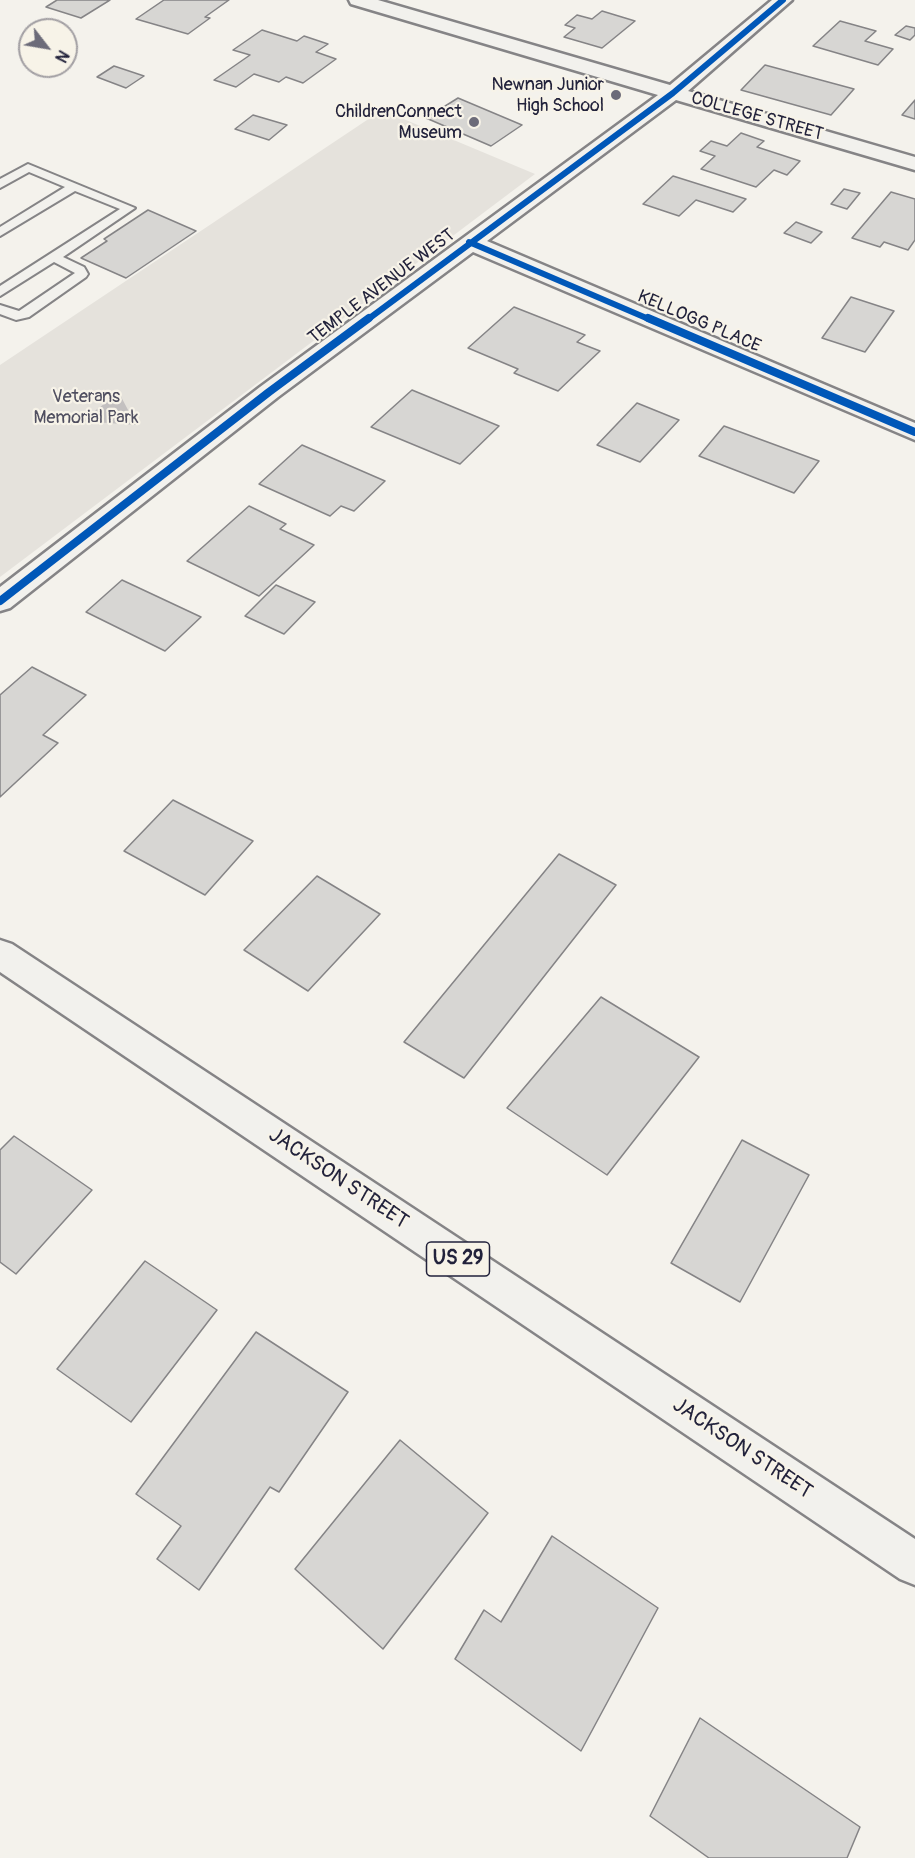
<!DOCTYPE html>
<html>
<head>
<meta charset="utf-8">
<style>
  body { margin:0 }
  #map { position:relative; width:915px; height:1858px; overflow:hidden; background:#f4f2ec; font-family:Pangolin,sans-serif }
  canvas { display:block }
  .north { position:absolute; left:18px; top:18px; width:60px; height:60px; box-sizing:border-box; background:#f7f3e8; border:2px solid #a29fa3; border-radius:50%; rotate:121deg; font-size:16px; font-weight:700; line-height:24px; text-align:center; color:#22223b }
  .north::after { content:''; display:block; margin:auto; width:21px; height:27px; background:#6c6b79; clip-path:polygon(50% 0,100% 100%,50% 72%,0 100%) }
</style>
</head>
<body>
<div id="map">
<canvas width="915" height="1858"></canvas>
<div class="north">N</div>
</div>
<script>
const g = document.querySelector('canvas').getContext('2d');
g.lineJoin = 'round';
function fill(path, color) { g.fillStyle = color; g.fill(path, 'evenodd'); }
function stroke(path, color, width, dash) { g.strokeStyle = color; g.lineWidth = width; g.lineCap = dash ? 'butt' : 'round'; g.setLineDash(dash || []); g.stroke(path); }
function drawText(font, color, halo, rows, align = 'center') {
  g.font = font + ' Pangolin,sans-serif'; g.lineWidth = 4.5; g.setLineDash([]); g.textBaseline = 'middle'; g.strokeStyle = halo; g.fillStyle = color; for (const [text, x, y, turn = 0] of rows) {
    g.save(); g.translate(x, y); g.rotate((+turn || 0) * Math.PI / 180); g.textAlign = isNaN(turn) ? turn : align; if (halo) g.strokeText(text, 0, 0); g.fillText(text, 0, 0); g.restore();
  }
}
const built = new Path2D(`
  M 382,110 L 535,174 L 0,577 L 0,365 Z`);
const water = new Path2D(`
  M 119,393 L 136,425 L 81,421 Z`);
const building = new Path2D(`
  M 57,0 L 110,0 L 81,18 L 46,7 Z
  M 164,0 L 229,0 L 205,17 L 210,18 L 188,34 L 136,19 Z
  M 602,11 L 635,21 L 602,48 L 564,37 L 575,28 L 565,25 L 577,15 L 592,19 Z
  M 840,21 L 876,31 L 865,41 L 893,49 L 878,65 L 813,46 Z
  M 906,26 L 915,28 L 915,35 L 910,40 L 895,35 Z
  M 262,30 L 297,41 L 304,36 L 328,44 L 316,52 L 336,59 L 303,83 L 286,77 L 279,82 L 254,74 L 236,87 L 214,80 L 250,55 L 233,50 Z
  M 765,65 L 854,89 L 831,115 L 741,90 Z
  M 114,66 L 144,76 L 126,88 L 97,77 Z
  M 458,98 L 522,125 L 491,146 L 426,118 Z
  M 915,100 L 915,119 L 902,115 Z
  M 253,115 L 287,125 L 269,140 L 235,129 Z
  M 741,133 L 764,141 L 757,147 L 800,161 L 787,175 L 774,170 L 756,187 L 701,169 L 715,156 L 700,151 L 711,141 L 727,146 Z
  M 673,176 L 746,199 L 733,212 L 696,200 L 679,216 L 643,204 Z
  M 844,189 L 860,193 L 847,209 L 831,204 Z
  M 891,192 L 915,199 L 915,240 L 908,250 L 884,242 L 880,247 L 852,238 Z
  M 148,210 L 196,231 L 126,278 L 81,258 L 107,241 L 104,239 Z
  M 796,222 L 822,232 L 811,243 L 784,233 Z
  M 851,297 L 894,311 L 865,352 L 822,338 Z
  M 514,307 L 585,335 L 577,342 L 600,351 L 558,391 L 514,373 L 518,369 L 468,348 Z
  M 412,390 L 499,426 L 460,464 L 371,427 Z
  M 637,403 L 679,420 L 640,462 L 597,445 Z
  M 724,426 L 819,461 L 794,493 L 699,456 Z
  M 302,445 L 385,481 L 354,511 L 341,506 L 330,516 L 259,484 Z
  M 249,506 L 286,524 L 280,529 L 314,545 L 259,596 L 187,561 Z
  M 122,580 L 201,617 L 165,651 L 86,612 Z
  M 276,585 L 315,602 L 284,634 L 245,616 Z
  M 32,667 L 86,695 L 43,735 L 58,743 L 0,797 L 0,695 Z
  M 173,800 L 253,841 L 205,895 L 124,851 Z
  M 559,854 L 616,885 L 464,1078 L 404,1042 Z
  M 317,876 L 380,914 L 308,991 L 244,950 Z
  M 601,997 L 699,1057 L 607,1175 L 507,1108 Z
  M 14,1136 L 92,1190 L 16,1274 L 0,1262 L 0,1150 Z
  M 742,1140 L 809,1175 L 740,1302 L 671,1263 Z
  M 145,1261 L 217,1310 L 131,1422 L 57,1369 Z
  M 256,1332 L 348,1392 L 279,1492 L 270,1487 L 199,1590 L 157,1559 L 181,1526 L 136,1494 Z
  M 400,1440 L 488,1513 L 383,1649 L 295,1569 Z
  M 552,1536 L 658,1608 L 581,1751 L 455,1659 L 484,1610 L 501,1622 Z
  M 700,1718 L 860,1827 L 847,1858 L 709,1858 L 650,1816 Z`);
const lane = new Path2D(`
  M 28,164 L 135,208 L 63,257 L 84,267 L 88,274 L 86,277 L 29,317 L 16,320 L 0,314 L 0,305 L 19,311 L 75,273 L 54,262 L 0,296 L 0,286 L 120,209 L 75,191 L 0,236 L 0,227 L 65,187 L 29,172 L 0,188 L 0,179 Z`);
const street = new Path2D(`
  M 349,0 L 378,0 L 670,85 L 772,0 L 792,0 L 688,91 L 915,157 L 915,170 L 676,100 L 487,241 L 915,423 L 915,440 L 473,252 L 278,397 L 10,608 L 0,611 L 0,587 L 260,387 L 658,95 L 351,4 Z`);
const primary = new Path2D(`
  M 0,940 L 12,944 L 915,1539 L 915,1585 L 900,1579 L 0,972 Z`);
const cyclewayFar1 = new Path2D(`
  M 469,242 L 651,320
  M 367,320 L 673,93 L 783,0`);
const cycleway = new Path2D(`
  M 648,318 L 915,432
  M 0,601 L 269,392 L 369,318`);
const markers = [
  [616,95,6,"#6c6b79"],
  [474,122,6,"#6c6b79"]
];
const farPoinames = [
  ["Newnan Junior",604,85],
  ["High School",604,106],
  ["ChildrenConnect",462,112],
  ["Museum",462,133]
];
const farStreetnames = [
  ["COLLEGE STREET",757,117,16],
  ["TEMPLE AVENUE WEST",382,287,-37],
  ["KELLOGG PLACE",699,322,23]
];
const farParknames = [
  ["Veterans",86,397],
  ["Memorial Park",86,418]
];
const shields = [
  [458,1259,63]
];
const shieldNames = [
  ["US 29",458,1259]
];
const streetNames = [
  ["JACKSON STREET",338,1179,34],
  ["JACKSON STREET",742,1449,34]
];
fill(built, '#e5e2dc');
fill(water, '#c3c0c0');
fill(building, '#d7d6d3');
stroke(building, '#858486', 1.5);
stroke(lane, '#858486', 4);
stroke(street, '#858486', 5);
stroke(primary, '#858486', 5);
fill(lane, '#f2f1ed');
fill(street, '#f2f1ed');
fill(primary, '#f2f1ed');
stroke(cyclewayFar1, '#0057b8', 6);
stroke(cycleway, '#0057b8', 8);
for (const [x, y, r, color] of markers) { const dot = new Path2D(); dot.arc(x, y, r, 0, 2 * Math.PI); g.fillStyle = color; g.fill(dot); stroke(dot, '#f7f3e8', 2); }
drawText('18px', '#22223b', '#f7f3e8', farPoinames, 'right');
drawText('18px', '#22223b', '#f7f3e8', farStreetnames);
drawText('18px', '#504f60', '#f7f3e8', farParknames);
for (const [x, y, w] of shields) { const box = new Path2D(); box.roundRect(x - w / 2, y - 17, w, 34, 4.5); g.fillStyle = '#f7f3e8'; g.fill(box); stroke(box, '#22223b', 1.5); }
drawText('bold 20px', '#22223b', null, shieldNames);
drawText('21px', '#22223b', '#f7f3e8', streetNames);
</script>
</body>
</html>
